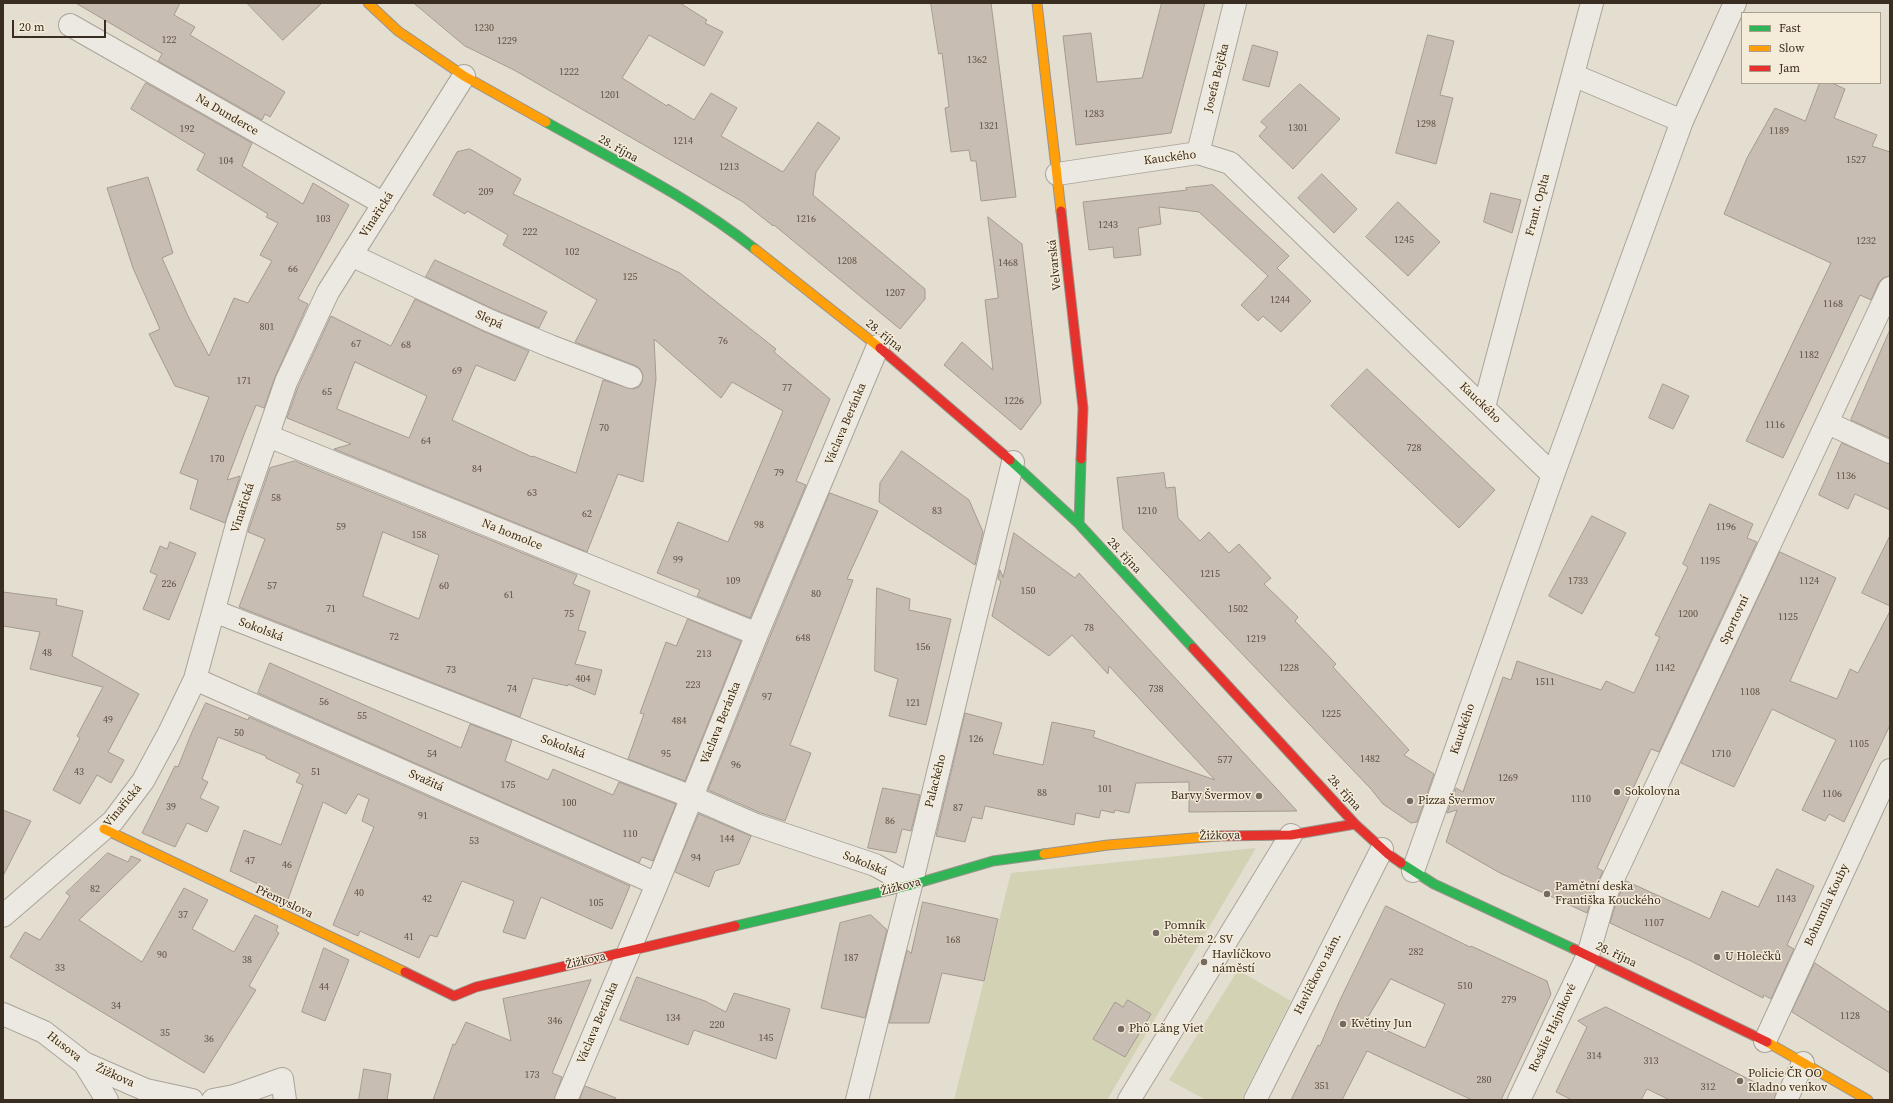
<!DOCTYPE html>
<html>
<head>
<meta charset="utf-8">
<style>
  body { margin:0 }
  #map { position:relative; width:1893px; height:1103px; overflow:hidden; background:#e4ded1; font-family:"Source Serif 4",serif }
  canvas { display:block }
  .frame { position:absolute; inset:0; border:4px solid #392c21; pointer-events:none }
  .legend { position:absolute; left:1741px; top:12px; width:140px; height:72px; box-sizing:border-box; background:#f4ebd8; border:1px solid #a99f8f; margin:0; padding:5px 7px; list-style:none; font-size:12px; color:#392c21 }
  .legend li { display:flex; align-items:center; gap:8px; height:20px }
  .legend b { width:20px; border:1px solid #a99f8f }
  .scale { position:absolute; left:12px; top:20px; width:94px; height:18px; box-sizing:border-box; border:2px solid #392c21; border-top:0; padding-left:5px; font-size:12px; line-height:14px; white-space:nowrap; color:#392c21; -webkit-text-stroke:3px #f4ebd8; paint-order:stroke }
</style>
</head>
<body>
<div id="map">
<canvas width="1893" height="1103"></canvas>
<div class="frame"></div>
<ul class="legend">
<li><b style="height:5px;background:#30b455"></b>Fast</li>
<li><b style="height:5px;background:#ff9f0a"></b>Slow</li>
<li><b style="height:5px;background:#e5322d"></b>Jam</li>
</ul>
<div class="scale">20 m</div>
</div>
<script>
const g = document.querySelector('canvas').getContext('2d');
g.lineJoin = 'round';
function fill(path, color) { g.fillStyle = color; g.fill(path, 'evenodd'); }
function stroke(path, color, width, dash) { g.strokeStyle = color; g.lineWidth = width; g.lineCap = dash ? 'butt' : 'round'; g.setLineDash(dash || []); g.stroke(path); }
function drawText(font, color, halo, rows, align = 'center') {
  g.font = font + ' "Source Serif 4",serif'; g.lineWidth = 3; g.setLineDash([]); g.textBaseline = 'middle'; g.strokeStyle = halo; g.fillStyle = color; for (const [text, x, y, turn = 0] of rows) {
    g.save(); g.translate(x, y); g.rotate((+turn || 0) * Math.PI / 180); g.textAlign = isNaN(turn) ? turn : align; if (halo) g.strokeText(text, 0, 0); g.fillText(text, 0, 0); g.restore();
  }
}
const green = new Path2D(`
  M 1256,848 L 1107,1100 L 954,1100 L 1011,873 Z
  M 1238,970 L 1291,1001 L 1241,1100 L 1206,1100 L 1169,1080 Z`);
const building = new Path2D(`
  M 76,3 L 180,3 L 174,15 L 195,27 L 190,35 L 285,92 L 270,117 L 265,114 L 262,120 L 158,61 L 162,54 Z
  M 247,3 L 322,3 L 283,40 Z
  M 414,3 L 680,3 L 707,20 L 705,23 L 723,32 L 704,66 L 649,35 L 622,78 L 667,106 L 668,104 L 694,120 L 711,93 L 737,108 L 721,136 L 783,172 L 818,122 L 840,138 L 816,172 L 813,195 L 925,289 L 925,299 L 900,329 L 774,225 L 773,226 L 743,202 L 514,70 L 465,46 Z
  M 931,3 L 991,3 L 1016,197 L 981,201 L 976,161 L 971,161 L 969,150 L 951,152 L 945,108 L 949,107 L 942,53 L 939,54 Z
  M 1162,3 L 1205,3 L 1171,133 L 1076,145 L 1063,36 L 1091,33 L 1097,82 L 1142,78 Z
  M 1428,35 L 1454,41 L 1440,95 L 1453,98 L 1436,164 L 1396,153 Z
  M 1253,45 L 1278,52 L 1269,87 L 1243,80 Z
  M 146,83 L 252,143 L 242,166 L 303,204 L 313,183 L 349,205 L 298,299 L 308,304 L 275,377 L 264,408 L 256,405 L 245,432 L 227,480 L 240,476 L 225,523 L 190,509 L 198,480 L 180,473 L 209,397 L 175,386 L 149,334 L 160,329 L 133,268 L 107,188 L 148,177 L 173,253 L 162,258 L 188,316 L 209,356 L 234,298 L 248,303 L 272,261 L 260,255 L 278,223 L 266,217 L 268,214 L 197,170 L 205,154 L 131,109 Z
  M 1820,83 L 1832,83 L 1845,89 L 1834,118 L 1877,135 L 1872,146 L 1890,152 L 1890,276 L 1883,278 L 1879,282 L 1871,300 L 1860,295 L 1783,458 L 1746,441 L 1831,263 L 1724,214 L 1747,158 L 1775,108 L 1805,121 Z
  M 1300,84 L 1340,119 L 1293,169 L 1259,136 L 1267,127 L 1261,122 Z
  M 470,149 L 521,179 L 513,194 L 680,273 L 776,349 L 774,352 L 830,399 L 796,481 L 806,485 L 750,618 L 697,596 L 700,590 L 657,573 L 678,522 L 728,542 L 783,411 L 732,382 L 721,398 L 654,339 L 656,379 L 643,482 L 618,474 L 587,552 L 334,449 L 351,444 L 287,418 L 298,387 L 331,316 L 391,346 L 415,299 L 483,331 L 529,351 L 515,381 L 476,365 L 452,420 L 532,457 L 533,456 L 576,473 L 603,380 L 633,389 L 639,387 L 642,382 L 643,375 L 640,369 L 636,366 L 575,342 L 597,300 L 503,245 L 508,235 L 467,211 L 465,214 L 433,195 L 457,152 ZM 355,362 L 427,396 L 409,438 L 337,409 Z
  M 1322,174 L 1357,209 L 1334,233 L 1298,198 Z
  M 1213,185 L 1289,256 L 1277,268 L 1311,301 L 1281,332 L 1263,316 L 1258,321 L 1241,305 L 1268,276 L 1199,212 L 1159,207 L 1161,224 L 1138,228 L 1141,255 L 1114,258 L 1113,247 L 1089,250 L 1083,202 L 1187,190 L 1186,188 Z
  M 1491,193 L 1521,200 L 1512,233 L 1484,222 Z
  M 1398,202 L 1440,242 L 1408,276 L 1366,237 Z
  M 988,217 L 1022,244 L 1041,403 L 1021,430 L 944,365 L 962,342 L 993,370 L 985,300 L 998,298 Z
  M 435,260 L 547,312 L 539,328 L 493,309 L 426,277 Z
  M 1890,330 L 1890,438 L 1851,420 Z
  M 1367,369 L 1495,490 L 1459,528 L 1331,406 Z
  M 1663,384 L 1689,396 L 1673,429 L 1649,418 Z
  M 1842,443 L 1890,464 L 1890,510 L 1855,494 L 1848,509 L 1819,495 Z
  M 902,451 L 969,500 L 983,532 L 975,565 L 879,502 L 880,483 Z
  M 295,461 L 577,575 L 573,584 L 590,591 L 578,630 L 586,632 L 575,664 L 602,670 L 595,695 L 568,684 L 568,686 L 533,678 L 520,717 L 239,607 L 265,539 L 248,532 L 270,468 ZM 383,532 L 439,555 L 419,619 L 363,596 Z
  M 1164,473 L 1166,488 L 1175,487 L 1178,518 L 1200,541 L 1209,532 L 1229,553 L 1239,544 L 1271,578 L 1264,584 L 1298,617 L 1295,621 L 1336,664 L 1333,667 L 1409,750 L 1404,755 L 1434,774 L 1417,822 L 1411,823 L 1383,804 L 1371,789 L 1123,529 L 1117,478 Z
  M 830,493 L 878,511 L 847,579 L 853,580 L 790,745 L 811,753 L 785,821 L 761,813 L 708,790 L 769,639 Z
  M 1710,504 L 1753,524 L 1747,538 L 1757,542 L 1659,752 L 1651,749 L 1597,868 L 1603,871 L 1594,891 L 1587,913 L 1500,873 L 1446,842 L 1457,810 L 1447,813 L 1456,788 L 1463,792 L 1503,677 L 1511,680 L 1517,661 L 1601,690 L 1606,681 L 1634,693 L 1660,637 L 1655,635 L 1688,567 L 1683,564 Z
  M 1592,516 L 1626,533 L 1582,614 L 1549,596 Z
  M 1014,533 L 1075,578 L 1079,573 L 1297,811 L 1189,812 L 1189,782 L 1136,783 L 1129,813 L 1115,810 L 1114,813 L 1101,810 L 1099,818 L 1076,813 L 1074,825 L 985,806 L 982,819 L 972,817 L 965,842 L 936,836 L 965,713 L 1002,723 L 993,754 L 1043,765 L 1052,722 L 1095,731 L 1093,737 L 1215,780 L 1109,666 L 1108,674 L 1072,635 L 1049,656 L 992,616 L 1001,581 L 998,579 L 1000,570 L 1003,577 Z
  M 1890,536 L 1890,606 L 1862,593 Z
  M 170,542 L 196,553 L 169,620 L 143,609 L 157,575 L 150,572 L 160,546 L 167,549 Z
  M 1780,552 L 1836,578 L 1790,681 L 1837,699 L 1850,669 L 1858,673 L 1890,611 L 1890,725 L 1844,822 L 1829,814 L 1825,821 L 1802,810 L 1836,740 L 1772,709 L 1734,787 L 1681,763 Z
  M 877,588 L 910,599 L 909,610 L 951,619 L 926,725 L 889,716 L 898,679 L 875,671 Z
  M 3,592 L 57,599 L 56,605 L 83,611 L 72,656 L 139,694 L 108,752 L 124,760 L 111,783 L 97,775 L 80,804 L 53,790 L 80,738 L 77,736 L 103,687 L 30,669 L 40,632 L 3,626 Z
  M 688,619 L 741,641 L 685,781 L 628,759 L 644,714 L 640,713 L 666,642 L 676,646 Z
  M 270,663 L 461,748 L 470,724 L 512,740 L 505,761 L 548,780 L 553,769 L 613,795 L 619,782 L 676,804 L 653,861 L 642,857 L 639,863 L 258,693 Z
  M 206,703 L 248,720 L 249,717 L 630,886 L 612,929 L 541,897 L 525,939 L 503,932 L 514,901 L 462,881 L 437,937 L 430,935 L 419,958 L 360,931 L 358,936 L 333,925 L 374,827 L 362,821 L 369,799 L 358,794 L 346,814 L 323,802 L 287,902 L 267,893 L 269,889 L 230,871 L 244,830 L 281,845 L 303,785 L 296,782 L 300,774 L 266,758 L 266,756 L 218,737 L 202,779 L 208,782 L 200,798 L 219,807 L 207,832 L 187,823 L 175,847 L 142,833 L 175,766 L 178,767 L 192,732 Z
  M 883,788 L 920,795 L 911,831 L 902,829 L 896,853 L 868,848 Z
  M 3,810 L 31,821 L 3,876 Z
  M 699,814 L 751,836 L 739,864 L 715,871 L 709,887 L 675,872 Z
  M 108,853 L 128,862 L 131,856 L 141,860 L 79,920 L 142,962 L 184,888 L 208,900 L 192,929 L 234,952 L 255,915 L 278,926 L 276,931 L 279,933 L 249,986 L 256,990 L 204,1073 L 10,957 L 25,932 L 40,940 L 70,896 L 66,893 Z
  M 1777,869 L 1814,886 L 1787,945 L 1794,949 L 1771,999 L 1764,995 L 1763,998 L 1691,961 L 1610,923 L 1617,900 L 1626,881 L 1710,919 L 1722,891 L 1758,907 Z
  M 923,902 L 998,919 L 984,981 L 942,973 L 929,1023 L 889,1023 L 907,950 L 911,953 Z
  M 1386,906 L 1470,947 L 1471,946 L 1547,981 L 1551,994 L 1501,1100 L 1472,1100 L 1367,1051 L 1342,1100 L 1291,1100 L 1318,1045 L 1320,1046 L 1340,1000 ZM 1391,979 L 1445,1004 L 1425,1048 L 1366,1021 Z
  M 871,915 L 887,930 L 865,1018 L 821,1008 L 840,923 Z
  M 324,948 L 349,960 L 325,1021 L 302,1012 Z
  M 1815,963 L 1890,1013 L 1890,1073 L 1792,1012 Z
  M 637,977 L 705,1001 L 726,1012 L 734,993 L 790,1009 L 776,1059 L 694,1030 L 688,1045 L 620,1020 Z
  M 591,980 L 552,1073 L 562,1077 L 554,1100 L 433,1100 L 453,1044 L 455,1045 L 466,1022 L 511,1041 L 503,999 Z
  M 1128,1000 L 1151,1014 L 1125,1057 L 1093,1039 L 1115,1002 L 1123,1007 Z
  M 1606,1007 L 1776,1093 L 1774,1100 L 1670,1100 L 1647,1089 L 1641,1100 L 1572,1100 L 1556,1092 L 1587,1027 L 1578,1021 Z
  M 364,1069 L 391,1074 L 387,1100 L 359,1100 Z
  M 585,1086 L 616,1098 L 615,1100 L 580,1100 Z`);
const street = new Path2D(`
  M 70,25 L 384,204
  M 1573,75 L 1682,121
  M 1198,153 L 1235,3
  M 1057,174 L 1198,153 L 1230,163 L 1553,475
  M 351,255 L 488,320 L 550,346 L 631,377
  M 1484,407 L 1592,3
  M 1828,423 L 1890,452
  M 268,436 L 757,634
  M 214,611 L 692,797 L 756,825 L 875,865 L 911,885
  M 195,679 L 657,884
  M 1413,871 L 1553,475 L 1682,121 L 1735,3
  M 3,916 L 113,821 L 143,781 L 169,733 L 195,679 L 238,521 L 286,382 L 328,292 L 464,76
  M 3,1014 L 44,1032 L 84,1063 L 107,1100
  M 1765,1041 L 1890,770
  M 84,1063 L 146,1090 L 192,1100
  M 213,1100 L 234,1096 L 282,1079 L 285,1100
  M 566,1100 L 657,884 L 757,634 L 878,346
  M 857,1100 L 911,885 L 1013,462
  M 1129,1100 L 1291,835
  M 1255,1100 L 1382,849
  M 1519,1100 L 1588,955 L 1605,896 L 1890,288
  M 1786,1100 L 1803,1063`);
const fast = new Path2D(`
  M 546,122 C 617,162 691,198 755,249
  M 1010,460 L 1079,524 L 1193,648
  M 1079,524 L 1081,459
  M 1401,863 L 1434,884 L 1574,949
  M 735,926 L 911,885 L 993,861 L 1044,854`);
const slow = new Path2D(`
  M 368,3 L 398,31 L 464,76 L 546,122
  M 1037,3 L 1061,211
  M 755,249 L 880,348
  M 104,829 L 405,972
  M 1044,854 L 1108,845 L 1218,836
  M 1767,1042 L 1868,1100`);
const jam = new Path2D(`
  M 1061,211 L 1083,408 L 1081,459
  M 880,348 L 1010,460
  M 1193,648 L 1355,824 L 1388,854 L 1401,863
  M 1218,836 L 1291,835 L 1355,824
  M 1574,949 L 1767,1042
  M 405,972 L 454,996 L 476,987 L 735,926`);
const markers = [
  [1617,792,4,"#756a5f"],
  [1259,796,4,"#756a5f"],
  [1410,801,4,"#756a5f"],
  [1547,894,4,"#756a5f"],
  [1156,933,4,"#756a5f"],
  [1717,957,4,"#756a5f"],
  [1204,962,4,"#756a5f"],
  [1343,1024,4,"#756a5f"],
  [1121,1029,4,"#756a5f"],
  [1740,1081,4,"#756a5f"]
];
const numberNames = [
  ["1230",484,28],
  ["122",169,40],
  ["1229",507,41],
  ["1362",977,60],
  ["1222",569,72],
  ["1201",610,95],
  ["1283",1094,114],
  ["1298",1426,124],
  ["1321",989,126],
  ["1301",1298,128],
  ["192",187,129],
  ["1189",1779,131],
  ["1214",683,141],
  ["1527",1856,160],
  ["104",226,161],
  ["1213",729,167],
  ["209",486,192],
  ["103",323,219],
  ["1216",806,219],
  ["1243",1108,225],
  ["222",530,232],
  ["1245",1404,240],
  ["1232",1866,241],
  ["102",572,252],
  ["1208",847,261],
  ["1468",1008,263],
  ["66",293,269],
  ["125",630,277],
  ["1207",895,293],
  ["1244",1280,300],
  ["1168",1833,304],
  ["801",267,327],
  ["76",723,341],
  ["67",356,344],
  ["68",406,345],
  ["1182",1809,355],
  ["69",457,371],
  ["171",244,381],
  ["77",787,388],
  ["65",327,392],
  ["1226",1014,401],
  ["1116",1775,425],
  ["70",604,428],
  ["64",426,441],
  ["728",1414,448],
  ["170",217,459],
  ["84",477,469],
  ["79",779,473],
  ["1136",1846,476],
  ["63",532,493],
  ["58",276,498],
  ["83",937,511],
  ["1210",1147,511],
  ["62",587,514],
  ["98",759,525],
  ["59",341,527],
  ["1196",1726,527],
  ["158",419,535],
  ["99",678,560],
  ["1195",1710,561],
  ["1215",1210,574],
  ["109",733,581],
  ["1733",1578,581],
  ["1124",1809,581],
  ["226",169,584],
  ["57",272,586],
  ["60",444,586],
  ["150",1028,591],
  ["80",816,594],
  ["61",509,595],
  ["71",331,609],
  ["1502",1238,609],
  ["75",569,614],
  ["1200",1688,614],
  ["1125",1788,617],
  ["78",1089,628],
  ["72",394,637],
  ["648",803,638],
  ["1219",1256,639],
  ["156",923,647],
  ["48",47,653],
  ["213",704,654],
  ["1228",1289,668],
  ["1142",1665,668],
  ["73",451,670],
  ["404",583,679],
  ["1511",1545,682],
  ["223",693,685],
  ["74",512,689],
  ["738",1156,689],
  ["1108",1750,692],
  ["97",767,697],
  ["56",324,702],
  ["121",913,703],
  ["1225",1331,714],
  ["55",362,716],
  ["49",108,720],
  ["484",679,721],
  ["50",239,733],
  ["126",976,739],
  ["1105",1859,744],
  ["54",432,754],
  ["95",666,754],
  ["1710",1721,754],
  ["1482",1370,759],
  ["577",1225,760],
  ["96",736,765],
  ["43",79,772],
  ["51",316,772],
  ["1269",1508,778],
  ["175",508,785],
  ["101",1105,789],
  ["88",1042,793],
  ["1106",1832,794],
  ["1110",1581,799],
  ["100",569,803],
  ["39",171,807],
  ["87",958,808],
  ["91",423,816],
  ["86",890,821],
  ["110",630,834],
  ["144",727,839],
  ["53",474,841],
  ["94",696,858],
  ["47",250,861],
  ["46",287,865],
  ["82",95,889],
  ["40",359,893],
  ["42",427,899],
  ["1143",1786,899],
  ["105",596,903],
  ["37",183,915],
  ["1107",1654,923],
  ["41",409,937],
  ["168",953,940],
  ["282",1416,952],
  ["90",162,955],
  ["187",851,958],
  ["38",247,960],
  ["33",60,968],
  ["510",1465,986],
  ["44",324,987],
  ["279",1509,1000],
  ["34",116,1006],
  ["1128",1850,1016],
  ["134",673,1018],
  ["346",555,1021],
  ["220",717,1025],
  ["35",165,1033],
  ["145",766,1038],
  ["36",209,1039],
  ["314",1594,1056],
  ["313",1651,1061],
  ["173",532,1075],
  ["280",1484,1080],
  ["351",1322,1086],
  ["312",1708,1087]
];
const streetNames = [
  ["Josefa Bejčka",1217,78,-76],
  ["Na Dunderce",227,115,30],
  ["28. října",618,149,29],
  ["Kauckého",1170,158,-7],
  ["Frant. Oplta",1538,205,-75],
  ["Vinařická",377,215,-57],
  ["Velvarská",1055,265,-96],
  ["Slepá",489,320,24],
  ["28. října",884,336,39],
  ["Kauckého",1480,403,44],
  ["Václava Beránka",846,424,-67],
  ["Vinařická",243,508,-72],
  ["Na homolce",512,535,22],
  ["28. října",1124,556,47],
  ["Sportovní",1735,620,-65],
  ["Sokolská",261,630,21],
  ["Václava Beránka",721,723,-68],
  ["Kauckého",1463,729,-71],
  ["Sokolská",563,747,21],
  ["Svažitá",426,781,24],
  ["Palackého",936,781,-76],
  ["28. října",1344,793,48],
  ["Vinařická",123,806,-50],
  ["Žižkova",1220,836,-1],
  ["Sokolská",865,864,22],
  ["Žižkova",901,887,-14],
  ["Přemyslova",284,902,25],
  ["Bohumila Kouby",1827,905,-65],
  ["28. října",1616,955,25],
  ["Žižkova",586,961,-13],
  ["Havlíčkovo nám.",1318,974,-63],
  ["Václava Beránka",598,1023,-67],
  ["Rosálie Hajníkové",1553,1028,-65],
  ["Husova",64,1047,38],
  ["Žižkova",115,1076,24]
];
const poiNames = [
  ["Sokolovna",1625,792],
  ["Barvy Švermov",1251,796,"right"],
  ["Pizza Švermov",1418,801],
  ["Pamětní deska",1555,887],
  ["Františka Kouckého",1555,901],
  ["Pomník",1164,926],
  ["obětem 2. SV",1164,940],
  ["Havlíčkovo",1212,955],
  ["náměstí",1212,969],
  ["U Holečků",1725,957],
  ["Květiny Jun",1351,1024],
  ["Phõ Lãng Viet",1129,1029],
  ["Policie ČR OO",1748,1074],
  ["Kladno venkov",1748,1088]
];
fill(green, '#d3d2b4');
fill(building, '#c8bdb2');
stroke(building, '#a59a90', 1);
stroke(street, '#aaa399', 24);
stroke(fast, '#99938a', 11);
stroke(slow, '#99938a', 11);
stroke(jam, '#99938a', 11);
stroke(street, '#ece9e2', 22);
stroke(fast, '#30b455', 9);
stroke(slow, '#ff9f0a', 9);
stroke(jam, '#e5322d', 9);
for (const [x, y, r, color] of markers) { const dot = new Path2D(); dot.arc(x, y, r, 0, 2 * Math.PI); g.fillStyle = color; g.fill(dot); stroke(dot, '#f4ebd8', 1.5); }
drawText('10px', '#5d5045', null, numberNames);
drawText('12px', '#392c21', '#f4ebd8', streetNames);
drawText('12px', '#392c21', '#f4ebd8', poiNames, 'left');
</script>
</body>
</html>
